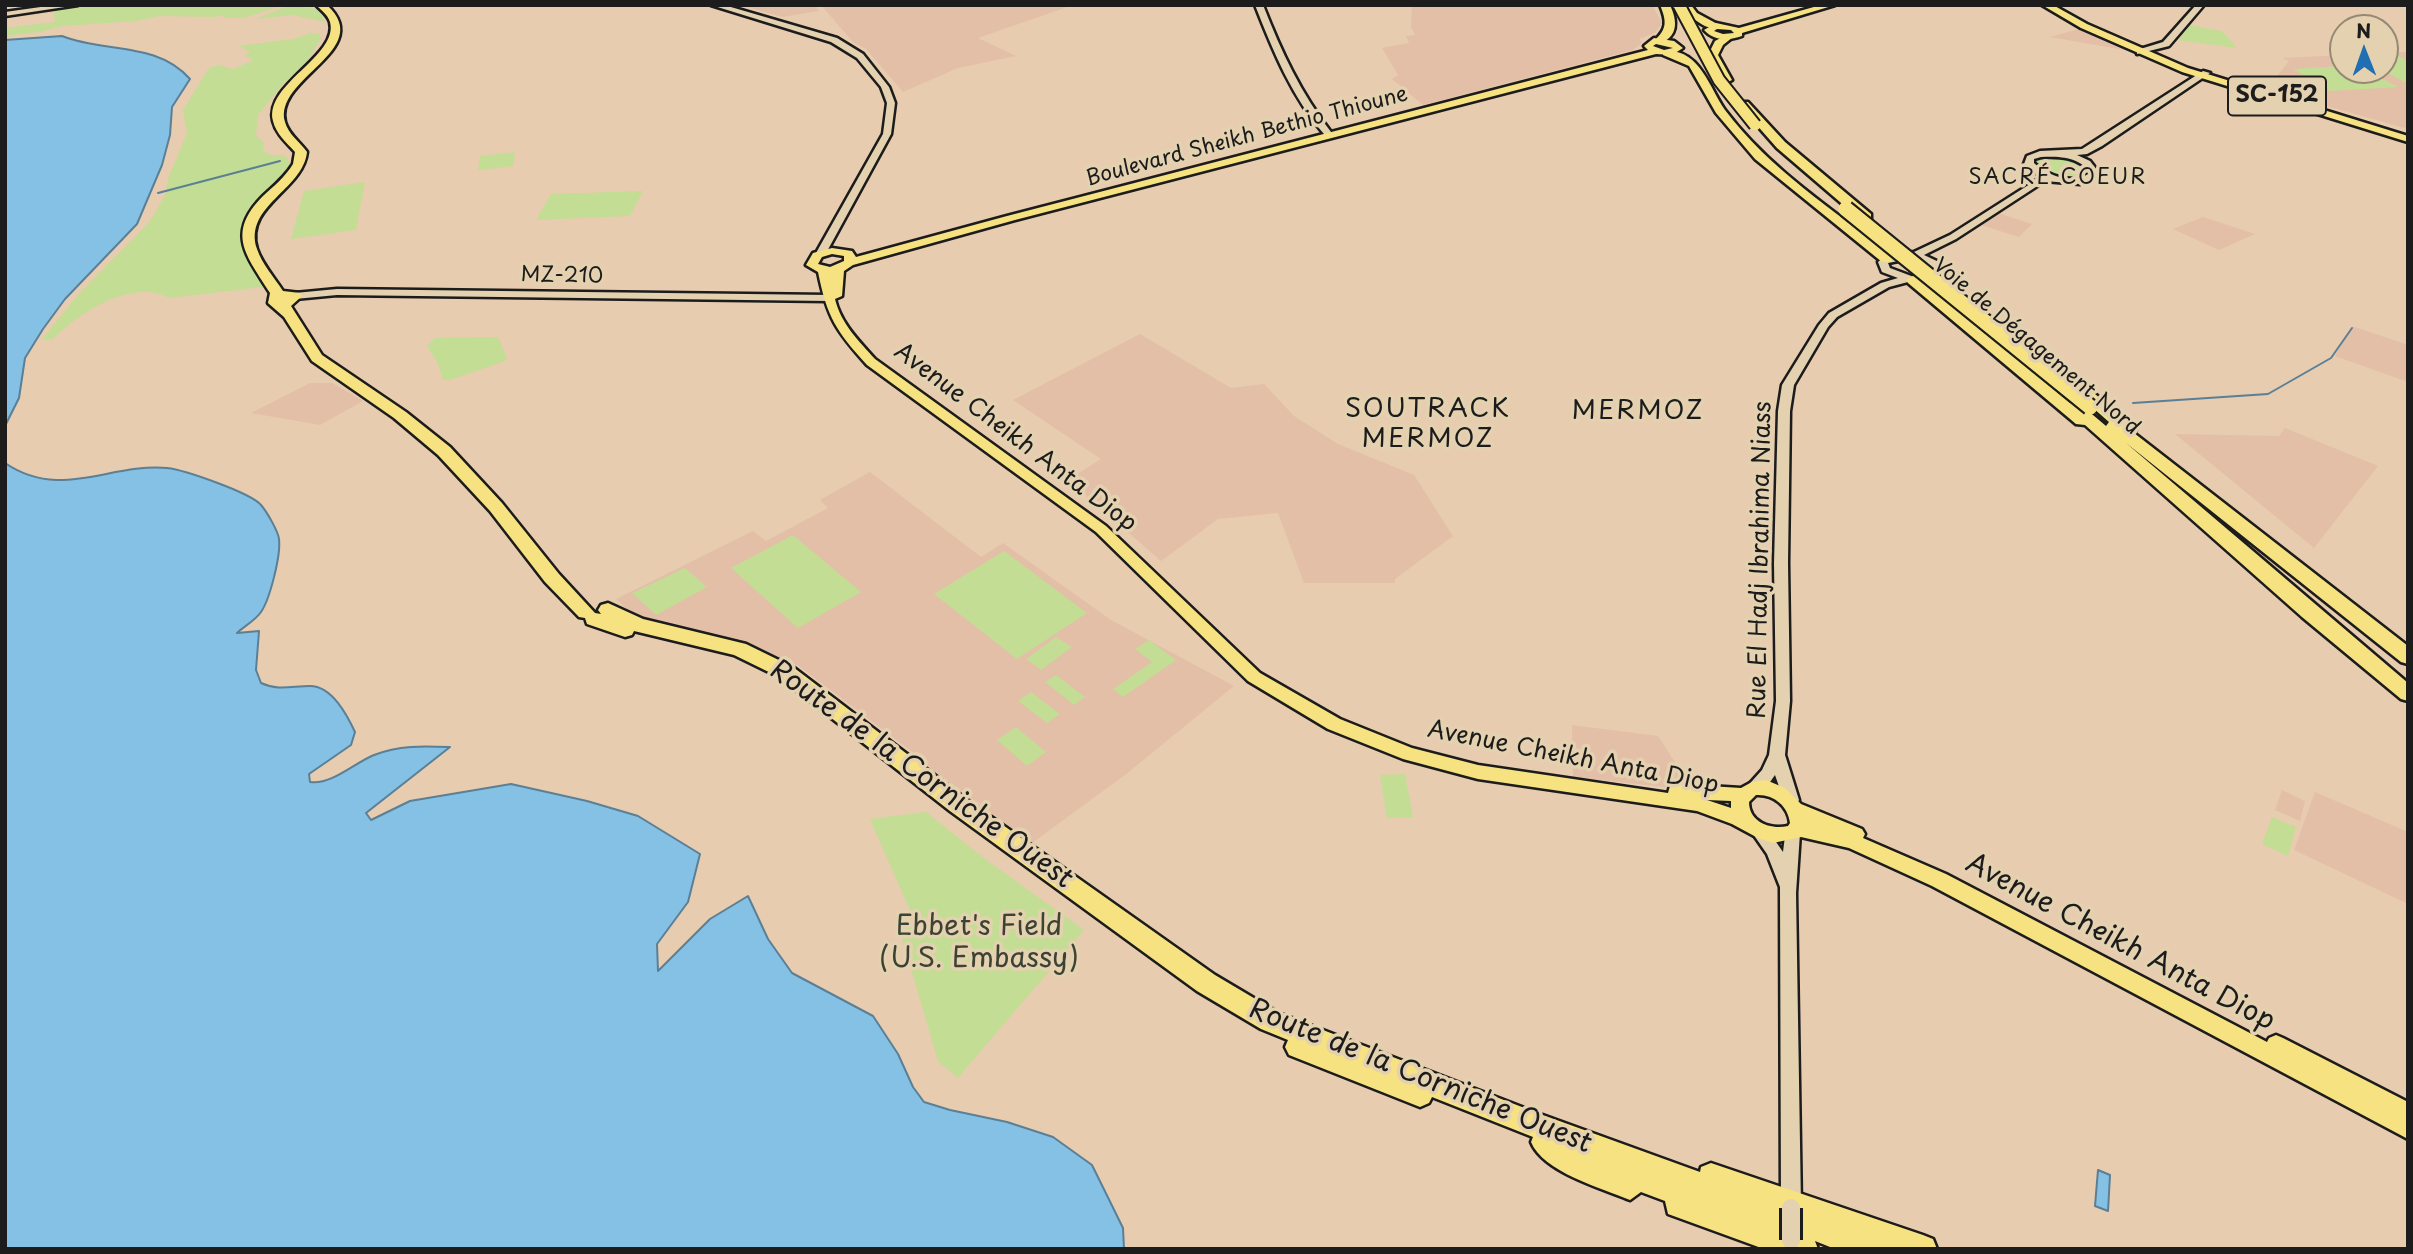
<!DOCTYPE html>
<html>
<head>
<meta charset="utf-8">
<style>
  body { margin:0 }
  #map { position:relative; width:2413px; height:1254px; overflow:hidden; background:#e7ccaf; font-family:"Playpen Sans",sans-serif }
  canvas { display:block }
  .frame { position:absolute; inset:0; border:7px solid #1c1c1c; pointer-events:none }
  .north { position:absolute; left:2329px; top:14px; width:70px; height:70px; box-sizing:border-box; background:#e4d1af; border:2px solid #948974; border-radius:50%; rotate:359deg; font-size:19px; font-weight:700; line-height:28px; text-align:center; color:#1c1c1c }
  .north::after { content:''; display:block; margin:auto; width:24px; height:32px; background:#1f6fb2; clip-path:polygon(50% 0,100% 100%,50% 72%,0 100%) }
</style>
</head>
<body>
<div id="map">
<canvas width="2413" height="1254"></canvas>
<div class="frame"></div>
<div class="north">N</div>
</div>
<script>
const g = document.querySelector('canvas').getContext('2d');
g.lineJoin = 'round';
function fill(path, color) { g.fillStyle = color; g.fill(path, 'evenodd'); }
function stroke(path, color, width, dash) { g.strokeStyle = color; g.lineWidth = width; g.lineCap = dash ? 'butt' : 'round'; g.setLineDash(dash || []); g.stroke(path); }
function drawText(font, color, halo, rows, align = 'center') {
  g.font = font + ' "Playpen Sans",sans-serif'; g.lineWidth = 7; g.setLineDash([]); g.textBaseline = 'middle'; g.strokeStyle = halo; g.fillStyle = color; for (const [text, x, y, turn = 0] of rows) {
    g.save(); g.translate(x, y); g.rotate((+turn || 0) * Math.PI / 180); g.textAlign = isNaN(turn) ? turn : align; if (halo) g.strokeText(text, 0, 0); g.fillText(text, 0, 0); g.restore();
  }
}
const built = new Path2D(`
  M 741,5 L 815,5 L 819,11 L 782,17 Z
  M 821,5 L 1073,5 L 978,38 L 1016,56 L 958,68 L 903,92 L 866,49 L 853,42 Z
  M 1412,5 L 1652,5 L 1662,23 L 1655,33 L 1639,39 L 1642,43 L 1633,50 L 1423,105 L 1392,79 L 1398,75 L 1382,48 L 1409,43 L 1406,36 L 1415,35 L 1411,27 Z
  M 2079,29 L 2130,51 L 2050,37 Z
  M 2408,52 L 2408,129 L 2281,93 L 2277,76 L 2289,61 L 2283,58 L 2343,55 L 2343,70 L 2385,70 L 2385,53 Z
  M 1995,212 L 2032,224 L 2019,237 L 1981,225 Z
  M 2203,217 L 2255,234 L 2219,250 L 2173,229 Z
  M 2352,326 L 2408,345 L 2408,382 L 2335,356 Z
  M 1140,334 L 1231,388 L 1264,384 L 1294,416 L 1338,444 L 1414,475 L 1453,536 L 1395,579 L 1395,583 L 1304,583 L 1278,513 L 1218,519 L 1161,561 L 1068,480 L 1101,459 L 1013,400 Z
  M 310,383 L 332,383 L 363,401 L 320,425 L 251,413 Z
  M 2285,428 L 2378,466 L 2314,548 L 2175,434 L 2279,436 Z
  M 870,472 L 981,557 L 1003,543 L 1111,620 L 1234,686 L 1125,775 L 1032,843 L 913,755 L 915,754 L 799,666 L 719,636 L 644,624 L 616,599 L 753,531 L 766,541 L 828,508 L 820,500 Z
  M 1572,725 L 1658,736 L 1693,790 L 1573,777 Z
  M 2282,790 L 2305,801 L 2300,821 L 2275,810 Z
  M 2315,792 L 2408,832 L 2408,904 L 2294,850 Z`);
const green = new Path2D(`
  M 84,5 L 284,5 L 244,18 L 223,18 L 225,15 L 215,17 L 159,16 L 136,21 L 62,26 L 40,32 L 5,36 L 5,28 L 55,22 L 54,10 Z
  M 290,5 L 317,9 L 326,22 L 293,15 L 256,19 Z
  M 2190,25 L 2222,31 L 2237,48 L 2178,40 Z
  M 311,33 L 319,34 L 321,38 L 306,63 L 285,82 L 258,115 L 256,136 L 264,142 L 263,150 L 270,155 L 285,155 L 292,167 C 283,180 271,186 260,197 C 230,227 244,255 263,287 L 169,298 C 132,278 78,313 52,340 L 42,339 L 78,295 L 150,221 L 165,195 L 169,176 L 187,133 L 183,110 L 209,68 L 219,65 L 233,69 L 254,60 L 245,56 L 250,52 L 239,46 L 293,39 Z
  M 2385,53 L 2393,53 L 2408,61 L 2408,84 L 2382,70 L 2385,70 Z
  M 2343,66 L 2343,70 L 2366,70 L 2398,87 L 2330,91 L 2293,69 Z
  M 515,152 L 513,166 L 478,170 L 480,156 Z
  M 2051,155 L 2079,161 L 2093,173 C 2068,185 2056,178 2033,167 L 2032,159 Z
  M 365,182 L 356,230 L 291,239 L 304,191 Z
  M 643,191 L 630,216 L 536,220 L 551,194 Z
  M 498,337 L 507,358 L 505,361 L 450,380 L 443,380 L 438,364 L 427,346 L 435,338 Z
  M 793,535 L 861,592 L 798,628 L 731,568 Z
  M 1004,551 L 1087,613 L 1017,659 L 934,594 Z
  M 685,568 L 707,587 L 656,615 L 632,593 Z
  M 1056,637 L 1072,647 L 1041,670 L 1026,659 Z
  M 1149,640 L 1176,660 L 1123,697 L 1113,689 L 1152,662 L 1135,649 Z
  M 1056,675 L 1085,697 L 1074,705 L 1045,682 Z
  M 1031,692 L 1060,714 L 1047,723 L 1018,701 Z
  M 1016,727 L 1046,752 L 1027,766 L 997,740 Z
  M 1405,774 L 1413,817 L 1387,818 L 1380,775 Z
  M 926,812 L 985,859 L 1084,930 L 958,1078 L 938,1061 L 898,925 L 912,915 L 870,819 Z
  M 2272,817 L 2296,827 L 2288,856 L 2262,844 Z`);
const water = new Path2D(`
  M 62,36 C 104,53 157,41 190,79 L 172,107 L 170,135 L 162,165 L 137,224 L 65,299 L 43,329 L 25,358 L 19,398 L 5,426 L 5,40 Z
  M 5,463 C 61,501 109,463 167,468 C 185,470 251,493 261,505 C 267,512 278,531 279,539 C 281,555 270,599 261,612 C 255,621 244,626 237,633 L 259,631 L 256,670 L 261,683 C 278,691 292,686 310,686 C 332,686 347,715 355,732 L 351,745 L 309,774 L 310,782 C 332,785 354,763 374,755 C 399,745 423,746 450,747 L 366,813 L 371,820 L 410,801 L 511,784 L 587,801 L 638,816 L 700,854 L 688,902 L 657,944 L 658,971 L 710,919 L 748,896 L 768,939 L 792,973 L 873,1016 L 898,1054 L 913,1087 L 924,1102 L 950,1110 L 1007,1122 L 1053,1137 L 1092,1165 L 1123,1228 L 1124,1249 L 5,1249 Z
  M 2098,1170 L 2110,1175 L 2108,1211 L 2095,1206 Z`);
const stream = new Path2D(`
  M 158,193 L 280,161
  M 2133,403 L 2268,394 L 2331,358 L 2352,328`);
const secondary = new Path2D(`
  M 55,5 L 78,5 L 5,16 L 5,12 Z
  M 711,5 L 724,5 L 837,38 L 863,54 L 889,87 L 895,103 L 891,134 L 825,255 L 816,253 L 883,134 L 887,103 L 881,87 L 857,58 L 831,42 Z
  M 1255,5 L 1263,5 C 1281,51 1301,94 1331,132 L 1330,134 L 1324,134 C 1292,97 1273,51 1255,5 Z
  M 2196,5 L 2204,5 L 2169,46 L 2137,54 L 2137,50 L 2163,42 Z
  M 2203,71 L 2210,73 L 2102,146 L 2087,154 L 2077,155 L 2090,161 L 2100,174 L 2098,176 L 2080,184 L 2045,181 L 1956,239 L 1924,255 L 1941,263 L 1945,275 L 1944,277 L 1913,283 L 1908,282 L 1889,287 L 1837,317 L 1828,327 L 1794,385 L 1790,411 L 1788,563 L 1790,701 L 1785,755 L 1799,800 L 1797,804 L 1791,806 L 1785,804 L 1775,775 C 1769,784 1759,798 1746,794 L 1744,790 L 1762,770 L 1769,755 L 1776,701 L 1774,563 L 1778,411 L 1782,385 L 1819,325 L 1829,313 L 1881,283 L 1898,278 L 1882,272 L 1878,262 L 1885,256 L 1914,252 L 1950,235 L 2041,177 L 2024,164 L 2027,156 L 2040,151 L 2082,149 ZM 2041,157 C 2059,156 2080,157 2090,173 C 2072,185 2048,176 2034,163 L 2034,159 ZM 1914,258 L 1932,267 L 1934,273 L 1914,277 L 1890,268 L 1888,263 Z
  M 337,289 L 829,295 L 834,298 L 829,301 L 337,295 L 295,299 L 290,296 L 295,293 Z
  M 1759,824 L 1765,826 L 1783,852 L 1786,828 L 1792,826 L 1798,828 L 1800,833 L 1796,893 L 1801,1207 L 1798,1214 L 1791,1217 L 1784,1214 L 1781,1207 L 1780,887 L 1767,854 L 1751,831 L 1753,826 Z`);
const primary = new Path2D(`
  M 1821,5 L 1835,5 L 1742,33 L 1742,36 C 1728,41 1714,41 1704,30 L 1716,23 L 1739,28 ZM 1717,29 L 1731,30 L 1734,33 L 1723,34 L 1714,31 Z
  M 2042,5 L 2053,5 L 2087,24 L 2188,68 L 2408,136 L 2408,142 L 2182,72 L 2081,28 Z
  M 1654,38 L 1674,41 L 1683,48 L 1672,55 L 1656,54 L 1015,220 L 853,265 L 844,271 L 842,296 L 835,299 C 841,324 859,341 875,359 L 1106,526 L 1260,673 L 1340,719 L 1412,748 L 1478,765 L 1668,793 L 1670,786 L 1676,784 L 1741,788 L 1752,782 L 1766,780 L 1785,788 L 1801,804 L 1862,829 L 1865,834 L 1863,838 L 1946,874 L 2267,1042 L 2269,1038 L 2276,1035 L 2283,1038 L 2408,1102 L 2408,1139 L 1932,886 L 1849,848 L 1801,837 L 1773,843 L 1758,838 L 1732,824 L 1697,811 L 1478,779 L 1403,759 L 1328,729 L 1248,681 L 1096,532 L 867,365 C 836,331 827,317 818,272 L 806,265 L 813,253 L 832,248 L 852,251 L 856,257 L 1007,216 L 1648,50 L 1644,46 ZM 1656,44 L 1673,48 L 1664,50 L 1653,46 ZM 832,254 L 844,256 L 844,261 L 830,267 L 818,264 L 822,257 ZM 1756,795 C 1774,794 1788,806 1790,823 L 1788,826 C 1770,830 1749,822 1749,802 ZM 1707,800 L 1731,801 L 1731,808 Z`);
const highway = new Path2D(`
  M 316,5 L 327,5 C 376,50 273,78 285,122 C 288,134 300,142 307,152 C 303,190 243,206 257,249 C 262,264 274,277 283,291 L 300,293 L 302,296 L 291,306 L 322,355 L 406,412 L 450,447 L 502,503 L 559,574 L 595,613 L 601,614 L 598,610 L 601,605 L 608,603 L 643,619 L 746,644 L 793,667 L 966,799 L 1215,975 L 1279,1013 L 1540,1114 L 1700,1172 L 1701,1167 L 1711,1163 L 1923,1235 L 1933,1239 L 1937,1249 L 1835,1249 L 1815,1241 L 1818,1249 L 1764,1249 L 1668,1214 L 1665,1201 L 1641,1192 L 1630,1200 C 1601,1188 1543,1172 1531,1142 L 1533,1137 L 1432,1097 L 1429,1103 L 1420,1107 L 1289,1055 L 1285,1047 L 1288,1040 L 1261,1029 L 1197,991 L 950,811 L 779,677 L 734,655 L 634,631 L 632,635 L 625,637 L 587,624 L 585,618 L 579,617 L 545,582 L 490,511 L 438,455 L 394,418 L 312,361 L 284,317 L 268,303 L 270,293 C 247,256 225,234 263,196 C 274,186 285,177 293,164 L 295,152 C 287,143 276,134 273,121 C 264,84 339,56 330,22 C 328,15 321,10 316,5 Z
  M 1660,5 L 1670,5 C 1678,22 1678,37 1659,44 L 1654,41 C 1667,29 1667,22 1660,5 Z
  M 1681,5 L 1691,5 L 1697,13 L 1721,26 C 1708,34 1689,16 1681,5 Z
  M 1728,34 L 1733,37 L 1723,45 L 1718,55 L 1732,80 L 1726,83 L 1720,80 L 1708,55 L 1715,41 Z
  M 1663,51 C 1699,47 1709,87 1725,110 C 1769,169 1835,211 1892,256 L 1892,262 L 1882,262 L 1755,159 L 1716,113 L 1689,66 L 1663,55 Z
  M 1740,102 L 1748,102 L 1785,142 L 1871,214 L 1871,220 L 1861,220 L 1777,148 L 1740,106 Z
  M 1913,276 L 1918,277 L 2070,403 L 2080,404 L 2106,426 L 2109,422 L 2068,386 L 2070,383 L 2082,383 L 2134,427 L 2136,430 L 2134,433 L 2408,646 L 2408,664 L 2401,662 L 2126,443 L 2408,683 L 2408,701 L 2401,699 L 2302,617 L 2085,425 L 2076,424 L 1908,283 L 1906,280 Z`);
const secondaryBridge = new Path2D(`
  M 1791,1208 L 1791,1240`);
const highwayBridgeFar1 = new Path2D(`
  M 1679,5 L 1719,80 L 1755,125`);
const highwayBridge = new Path2D(`
  M 1846,209 L 2090,407`);
const farStreetnames = [
  ["Boulevard Sheikh Bethio Thioune",1247,137,-15],
  ["MZ-210",562,276,1],
  ["Voie de Dégagement Nord",2036,347,40]
];
const farNeighbourhoodnames = [
  ["SACRÉ COEUR",2058,178]
];
const shields = [
  [2277,96,98]
];
const shieldNames = [
  ["SC-152",2277,96]
];
const streetNames = [
  ["Avenue Cheikh Anta Diop",1015,438,37],
  ["Rue El Hadj Ibrahima Niass",1761,560,-89],
  ["Avenue Cheikh Anta Diop",1573,758,11]
];
const neighbourhoodNames = [
  ["SOUTRACK",1428,410],
  ["MERMOZ",1428,440],
  ["MERMOZ",1638,412]
];
const nearStreetnames = [
  ["Route de la Corniche Ouest",921,775,36],
  ["Avenue Cheikh Anta Diop",2120,943,28],
  ["Route de la Corniche Ouest",1420,1077,22]
];
const nearParknames = [
  ["Ebbet's Field",979,927],
  ["(U.S. Embassy)",979,959]
];
fill(built, '#e3bfa8');
fill(green, '#c3dd94');
fill(water, '#85c1e5');
stroke(water, '#5b7f95', 2);
stroke(stream, '#5b7f95', 2);
stroke(secondary, '#1c1c1c', 5);
stroke(primary, '#1c1c1c', 5);
stroke(highway, '#1c1c1c', 5);
fill(secondary, '#e4d1af');
fill(primary, '#f7e281');
fill(highway, '#f7e281');
stroke(secondaryBridge, '#1c1c1c', 24, []);
stroke(highwayBridgeFar1, '#1c1c1c', 15, []);
stroke(highwayBridge, '#1c1c1c', 19, []);
stroke(secondaryBridge, '#e4d1af', 18);
stroke(highwayBridgeFar1, '#f7e281', 11);
stroke(highwayBridge, '#f7e281', 15);
drawText('21px', '#1c1c1c', '#e4d1af', farStreetnames);
g.letterSpacing = '2px';
drawText('21px', '#1c1c1c', '#e4d1af', farNeighbourhoodnames);
g.letterSpacing = '0px';
for (const [x, y, w] of shields) { const box = new Path2D(); box.roundRect(x - w / 2, y - 19.5, w, 39, 5); g.fillStyle = '#e4d1af'; g.fill(box); stroke(box, '#1c1c1c', 2); }
drawText('bold 23px', '#1c1c1c', null, shieldNames);
drawText('24px', '#1c1c1c', '#e4d1af', streetNames);
g.letterSpacing = '2px';
drawText('26px', '#1c1c1c', '#e4d1af', neighbourhoodNames);
g.letterSpacing = '0px';
drawText('28px', '#1c1c1c', '#e4d1af', nearStreetnames);
drawText('28px', '#3d4334', '#e4d1af', nearParknames);
</script>
</body>
</html>
